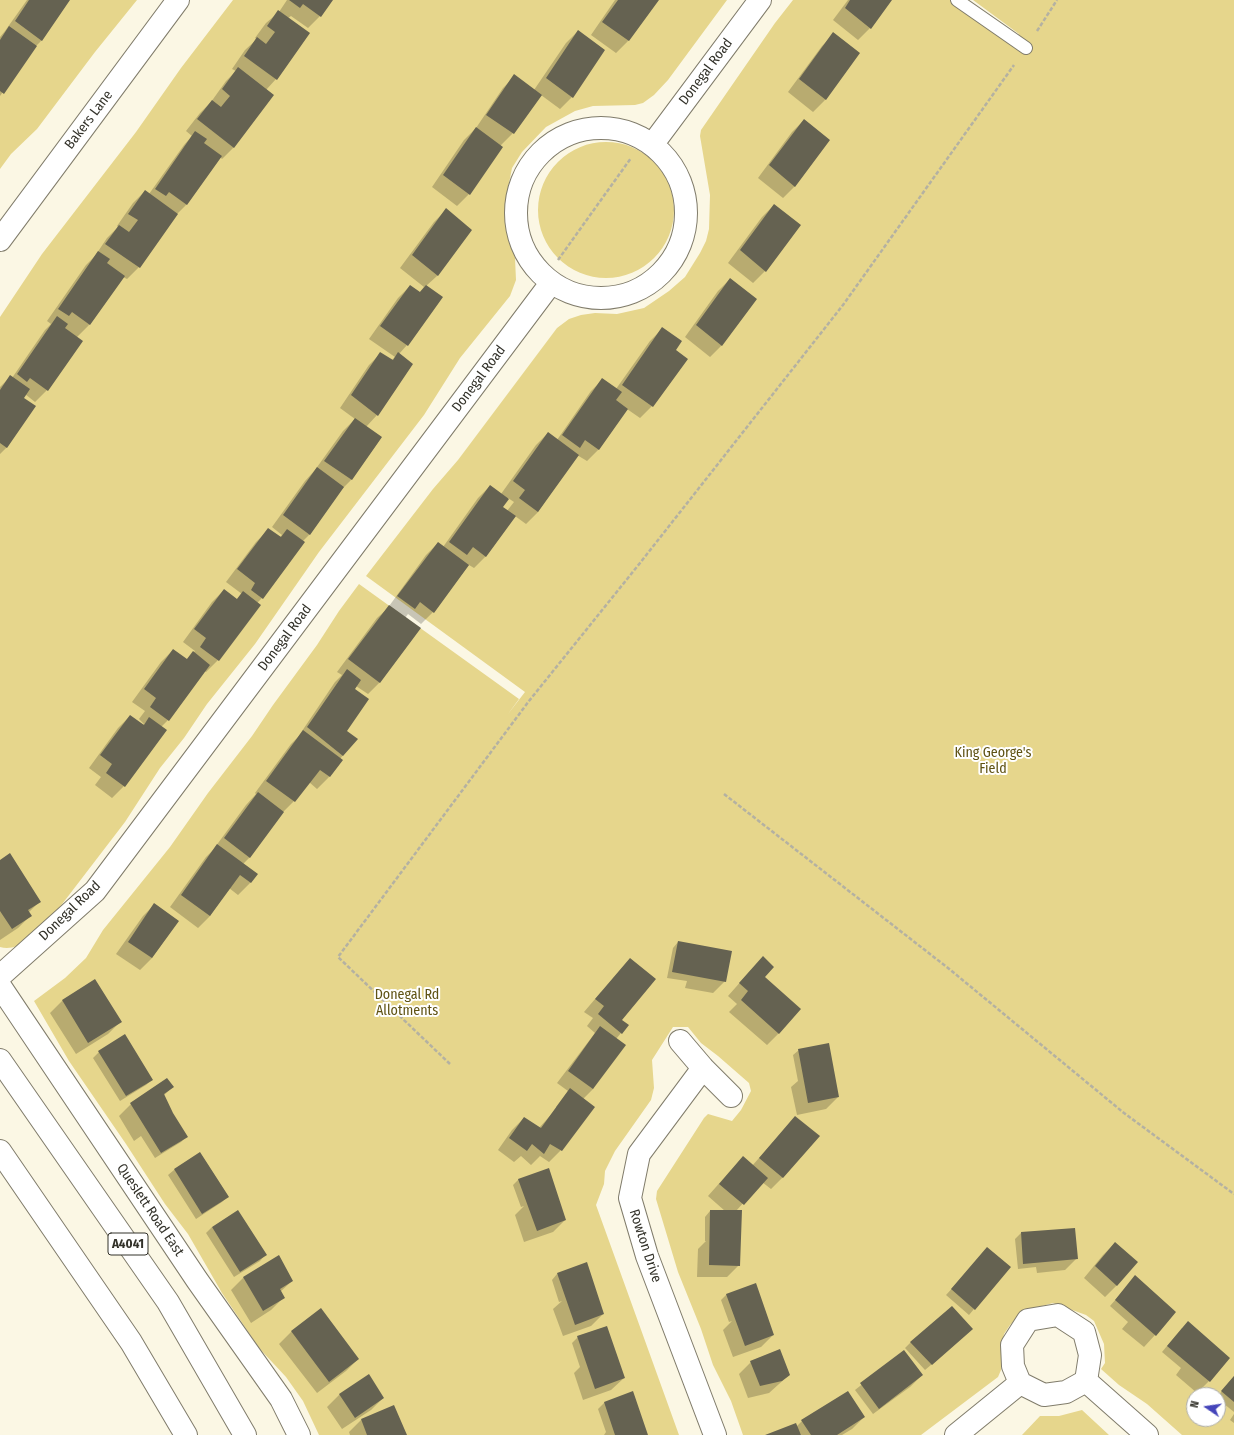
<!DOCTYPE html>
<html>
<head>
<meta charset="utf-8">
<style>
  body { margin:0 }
  #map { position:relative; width:1234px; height:1435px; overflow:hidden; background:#fbf7e4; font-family:"Fira Sans Condensed",sans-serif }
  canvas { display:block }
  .north { position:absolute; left:1186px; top:1387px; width:40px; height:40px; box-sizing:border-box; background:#fff; border:1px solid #adadaa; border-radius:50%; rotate:283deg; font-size:11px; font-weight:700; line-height:16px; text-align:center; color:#33322a }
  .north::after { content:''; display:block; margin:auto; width:14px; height:18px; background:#4545ba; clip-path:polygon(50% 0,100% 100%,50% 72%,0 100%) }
</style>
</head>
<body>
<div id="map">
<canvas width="1234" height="1435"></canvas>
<div class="north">N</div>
</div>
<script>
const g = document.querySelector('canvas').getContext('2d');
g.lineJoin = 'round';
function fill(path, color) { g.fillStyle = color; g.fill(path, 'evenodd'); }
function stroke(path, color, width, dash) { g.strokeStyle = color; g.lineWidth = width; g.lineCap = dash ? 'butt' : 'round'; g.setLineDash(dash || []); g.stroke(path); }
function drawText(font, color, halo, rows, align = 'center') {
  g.font = font + ' "Fira Sans Condensed",sans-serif'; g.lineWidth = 4; g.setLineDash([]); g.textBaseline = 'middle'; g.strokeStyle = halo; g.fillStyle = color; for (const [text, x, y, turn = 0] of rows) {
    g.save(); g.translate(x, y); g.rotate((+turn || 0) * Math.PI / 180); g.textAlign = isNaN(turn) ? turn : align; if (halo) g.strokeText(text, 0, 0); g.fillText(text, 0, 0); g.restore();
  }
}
const green = new Path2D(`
  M 0,0 L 137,0 L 95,52 L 37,129 L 11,154 L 0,169 Z
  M 233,0 L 727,0 L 668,80 L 654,95 L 643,103 L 635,105 L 593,106 L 575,111 L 546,127 L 522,152 L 512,168 L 505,204 L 509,235 L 515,258 L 516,280 L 510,296 L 460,358 L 424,415 L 319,552 L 255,644 L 207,704 L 184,738 L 160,768 L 125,822 L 43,929 C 31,938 16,952 0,947 L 0,317 L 42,254 L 136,132 L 181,68 Z
  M 793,0 L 950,0 L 1010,44 L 1019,34 L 973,0 L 1234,0 L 1234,1435 L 1182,1435 L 1147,1404 L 1119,1385 L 1101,1369 L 1105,1363 L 1104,1344 L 1094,1321 L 1086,1315 L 1053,1303 L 1024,1311 L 1010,1325 L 1004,1334 L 1002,1346 L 1001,1370 L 998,1377 L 921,1435 L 743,1435 L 731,1401 L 713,1365 L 701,1329 L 678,1272 L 656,1199 L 657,1191 L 704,1118 L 708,1114 L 732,1121 L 741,1110 L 751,1091 L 749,1083 L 718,1056 L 701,1043 L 688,1027 L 673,1027 L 652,1060 L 654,1088 L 651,1100 L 615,1151 L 605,1171 L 604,1184 L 596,1205 L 679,1435 L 319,1435 L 303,1401 L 286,1377 L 259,1348 L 222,1293 L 188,1234 L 165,1204 L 126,1144 L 69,1061 L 34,1001 L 65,978 L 86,958 L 103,930 L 170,847 L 208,793 L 252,736 L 273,705 L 317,645 L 339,611 L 359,584 L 519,699 L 508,714 L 525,692 L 366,576 L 433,489 L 458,460 L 557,328 L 569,319 L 581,315 L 595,313 L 617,314 L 644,308 L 669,291 L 685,277 L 700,253 L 706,241 L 709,229 L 710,195 L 700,136 L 701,130 L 775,23 ZM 1194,1395 L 1218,1395 L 1218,1419 L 1194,1419 Z
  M538 210a68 68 0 1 1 136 0a68 68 0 1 1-136 0Z
  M 1082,1410 L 1109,1435 L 1022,1435 L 1040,1416 L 1059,1416 Z`);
const shadow = new Path2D(`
  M 27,0 L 69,0 L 41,41 L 34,48 L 0,96 L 0,37 L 5,31 Z
  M 287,0 L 332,0 L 320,16 L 308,28 L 291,16 L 288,18 L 309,33 L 276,79 L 266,90 L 234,147 L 222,159 L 220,157 L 186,205 L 177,214 L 139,267 L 127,279 L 123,277 L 89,325 L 77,337 L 47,390 L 35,402 L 25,394 L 7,447 L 0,454 L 0,387 L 10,377 L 12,378 L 45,330 L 51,324 L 47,321 L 86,265 L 95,256 L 107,238 L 118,227 L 117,226 L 133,203 L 145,191 L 149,194 L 184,145 L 192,136 L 186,131 L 200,113 L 211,102 L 226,81 L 236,71 L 232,69 L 245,50 L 257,39 L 255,38 L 266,23 L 279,12 Z
  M 615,0 L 657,0 L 628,41 L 616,53 L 591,35 Z
  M 848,0 L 891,0 L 870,28 L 858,40 L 833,20 Z
  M 578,31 L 604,50 L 572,97 L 560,109 L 541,95 L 513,133 L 500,146 L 469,194 L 457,206 L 432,187 L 464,140 L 476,128 L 503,88 L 515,76 L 534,90 L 566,43 Z
  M 834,34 L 858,53 L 825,100 L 813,112 L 788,92 L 822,46 Z
  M 804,120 L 795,186 L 783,198 L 758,178 L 792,132 Z
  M 774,205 L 765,271 L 753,283 L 728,263 L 762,217 Z
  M 446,210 L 471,230 L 437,276 L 426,286 L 441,298 L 407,345 L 399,354 L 377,415 L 366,427 L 381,438 L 351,480 L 340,491 L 310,534 L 302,542 L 262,598 L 257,603 L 218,660 L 206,672 L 204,671 L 168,720 L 161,727 L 124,786 L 112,798 L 95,785 L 101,777 L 89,768 L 118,728 L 130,716 L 142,725 L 144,724 L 139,719 L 145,711 L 132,702 L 161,662 L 173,650 L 186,660 L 195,651 L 183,642 L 212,602 L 224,590 L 236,600 L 242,594 L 226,582 L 256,542 L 268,530 L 280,537 L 282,535 L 272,527 L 305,481 L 315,470 L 343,431 L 355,419 L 340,408 L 369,365 L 381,353 L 391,361 L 395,357 L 369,339 L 398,298 L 410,286 L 419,293 L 424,287 L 400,268 L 434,222 Z
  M 730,279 L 722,345 L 710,357 L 685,337 L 718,291 Z
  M 662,329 L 674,350 L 686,359 L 652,406 L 640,418 L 627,409 L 599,449 L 587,461 L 577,455 L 538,512 L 526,524 L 515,516 L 486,556 L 474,568 L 469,565 L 433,612 L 421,624 L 408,614 L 405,618 L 380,682 L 368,694 L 356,686 L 354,690 L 345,732 L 356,739 L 340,759 L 342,760 L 329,777 L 317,789 L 309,782 L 294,801 L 282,813 L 250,857 L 243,864 L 257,874 L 250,883 L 238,895 L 229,888 L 210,916 L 198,928 L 170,907 L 206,857 L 213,850 L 246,805 L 256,794 L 255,793 L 291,744 L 298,737 L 335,682 L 342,675 L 337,672 L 377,618 L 387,609 L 426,555 L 438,543 L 443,547 L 478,498 L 490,486 L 501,494 L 536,445 L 548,433 L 557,440 L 591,391 L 603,379 L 616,389 L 650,341 ZM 508,498 L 514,502 L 507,511 L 502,508 Z
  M 0,861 L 40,901 L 28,913 L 30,916 L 18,928 L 0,940 Z
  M 155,904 L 178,921 L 152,958 L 140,970 L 116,954 L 143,916 Z
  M 678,942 L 725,981 L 713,993 L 685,988 L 687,981 L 667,978 L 673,948 Z
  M 751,970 L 779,1033 L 767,1045 L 729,1012 L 737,1004 L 728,996 Z
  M 95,980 L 120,1022 L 108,1034 L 76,1054 L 50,1013 L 62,1001 Z
  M 601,992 L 621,1020 L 621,1033 L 616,1039 L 593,1089 L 583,1099 L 561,1150 L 549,1162 L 540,1156 L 531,1165 L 521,1156 L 514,1162 L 498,1150 L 512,1130 L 524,1118 L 539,1128 L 556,1109 L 556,1107 L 568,1091 L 557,1083 L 595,1033 L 587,1026 L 593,1018 L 584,1012 Z
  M 799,1050 L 838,1097 L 826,1109 L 797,1115 L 791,1087 L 798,1081 L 793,1055 Z
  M 99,1052 L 152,1080 L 146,1085 L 120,1101 L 93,1058 Z
  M 173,1087 L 163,1096 L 172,1113 L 187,1136 L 181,1142 L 155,1158 L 141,1136 L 134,1141 L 119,1116 L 131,1104 Z
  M 773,1142 L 783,1177 L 771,1189 L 762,1182 L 736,1211 L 739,1265 L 727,1277 L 697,1277 L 698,1249 L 706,1241 L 705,1241 L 705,1217 L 710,1211 L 725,1211 L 708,1196 L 731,1170 L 752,1166 Z
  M 200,1153 L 228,1196 L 222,1202 L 196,1219 L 168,1175 L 174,1170 Z
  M 519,1179 L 565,1220 L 553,1232 L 524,1242 L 515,1215 L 524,1206 L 521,1207 L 513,1185 Z
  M 212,1227 L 265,1255 L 260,1261 L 234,1277 L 206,1233 Z
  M 1045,1232 L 1077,1258 L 1065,1270 L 1037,1273 L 1036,1267 L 1018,1269 L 1015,1239 L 1021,1233 Z
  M 1115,1243 L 1117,1285 L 1105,1297 L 1084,1278 L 1103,1255 Z
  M 279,1256 L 292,1281 L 280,1292 L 283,1298 L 271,1310 L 251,1323 L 231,1290 L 243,1278 Z
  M 557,1274 L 603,1314 L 591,1326 L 563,1336 L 553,1309 L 562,1301 L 559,1302 L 552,1280 Z
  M 1130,1283 L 1155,1335 L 1144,1347 L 1122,1329 L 1128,1322 L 1110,1306 Z
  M 956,1284 L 974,1309 L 969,1315 L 946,1295 Z
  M 727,1294 L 773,1335 L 761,1347 L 733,1357 L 723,1330 L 732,1321 L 729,1322 L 721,1300 Z
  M 321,1310 L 358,1359 L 346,1371 L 317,1393 L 279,1344 L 291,1332 Z
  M 1182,1328 L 1209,1381 L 1197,1393 L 1176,1375 L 1181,1368 L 1162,1352 Z
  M 578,1337 L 624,1378 L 611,1390 L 583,1400 L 574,1373 L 580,1367 L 572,1343 Z
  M 911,1342 L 938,1359 L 925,1370 L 905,1348 Z
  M 751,1362 L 789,1375 L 769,1393 L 748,1398 L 739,1374 Z
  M 880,1370 L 922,1375 L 910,1387 L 873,1414 L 855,1390 Z
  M 368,1376 L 383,1398 L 371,1410 L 342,1429 L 327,1407 L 339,1395 Z
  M 1234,1376 L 1234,1412 L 1218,1399 L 1218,1396 Z
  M 633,1393 L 647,1435 L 604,1435 L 606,1432 L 598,1409 L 604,1403 Z
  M 394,1407 L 405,1435 L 350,1435 L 349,1432 L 361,1420 Z
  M 1234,1414 L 1234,1423 L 1230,1420 Z
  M 864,1417 L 852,1429 L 842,1435 L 801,1435 L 800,1433 L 800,1435 L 768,1435 L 796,1427 L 802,1421 Z`);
const building = new Path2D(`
  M 29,0 L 70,0 L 42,41 L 15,21 Z
  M 289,0 L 333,0 L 321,17 L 303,4 L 300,8 Z
  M 618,0 L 659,0 L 629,41 L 602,22 Z
  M 850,0 L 892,0 L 871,29 L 845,8 Z
  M 278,10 L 310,33 L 277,80 L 244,56 L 257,37 L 266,44 L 275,32 L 267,26 Z
  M 9,26 L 37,46 L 4,94 L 0,91 L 0,40 Z
  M 578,30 L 605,50 L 573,98 L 546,78 Z
  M 833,32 L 860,53 L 826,100 L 799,79 Z
  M 238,67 L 274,95 L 234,148 L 197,119 L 212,100 L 221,107 L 225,102 L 230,96 L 222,89 Z
  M 514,74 L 542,95 L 514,134 L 486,115 Z
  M 804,119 L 830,140 L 795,187 L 769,165 Z
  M 476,127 L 503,147 L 470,195 L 443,175 Z
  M 195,131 L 207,139 L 204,143 L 222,156 L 187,205 L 169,192 L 166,196 L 155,189 Z
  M 145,190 L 178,214 L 140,268 L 105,244 L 119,225 L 129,232 L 138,220 L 128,214 Z
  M 774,204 L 801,225 L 766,272 L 740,250 Z
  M 446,208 L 472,230 L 438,276 L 412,255 Z
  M 98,251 L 110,259 L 107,263 L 125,276 L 90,325 L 72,312 L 69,316 L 58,309 Z
  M 730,278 L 757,299 L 722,346 L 696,325 Z
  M 410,285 L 420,292 L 426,285 L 443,297 L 408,346 L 380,326 Z
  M 57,316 L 68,324 L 65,328 L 83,341 L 48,391 L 30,378 L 27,382 L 17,374 Z
  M 662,327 L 682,341 L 676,350 L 688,359 L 653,407 L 622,385 Z
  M 380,352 L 393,360 L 398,352 L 413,364 L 378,416 L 351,395 Z
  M 10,375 L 30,389 L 24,398 L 36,406 L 7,448 L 0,443 L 0,390 Z
  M 602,378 L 622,392 L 616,400 L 628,409 L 599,450 L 585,440 L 580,448 L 562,435 Z
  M 355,418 L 382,437 L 352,480 L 324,461 Z
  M 548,432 L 579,455 L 538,512 L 519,498 L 525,490 L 513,481 Z
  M 317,467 L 344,487 L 310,535 L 283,515 Z
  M 490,485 L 509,499 L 503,507 L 516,516 L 486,557 L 473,547 L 467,555 L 449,542 Z
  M 268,528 L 281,537 L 287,529 L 305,542 L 263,599 L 251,590 L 255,583 L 237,569 Z
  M 438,542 L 469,565 L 434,613 L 420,602 L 415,609 L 397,596 Z
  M 224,589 L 237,599 L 243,591 L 261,605 L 219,661 L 200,647 L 206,638 L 194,629 Z
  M 389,605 L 421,628 L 380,683 L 348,659 Z
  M 173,649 L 187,659 L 193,651 L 210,665 L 169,721 L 150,707 L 156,698 L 144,689 Z
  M 347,669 L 361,680 L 355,689 L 369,699 L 347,731 L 358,739 L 343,756 L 307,727 Z
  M 130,715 L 144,725 L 149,717 L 167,730 L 125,787 L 106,773 L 112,764 L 100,755 Z
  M 303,730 L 343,760 L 330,777 L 320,770 L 295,802 L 266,781 Z
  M 258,792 L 284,812 L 250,858 L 224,838 Z
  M 217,844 L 258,874 L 251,883 L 240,875 L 210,916 L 181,895 Z
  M 10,853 L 41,902 L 28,910 L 32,916 L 12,929 L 0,911 L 0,860 Z
  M 154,903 L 179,921 L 152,958 L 128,942 Z
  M 678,941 L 732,951 L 726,982 L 672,972 Z
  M 763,956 L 774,967 L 765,977 L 801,1009 L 779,1034 L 741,1000 L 748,991 L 739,983 Z
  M 630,958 L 656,979 L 622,1020 L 629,1025 L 622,1034 L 598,1014 L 604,1006 L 595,999 Z
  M 95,979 L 122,1022 L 88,1043 L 62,1000 Z
  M 600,1026 L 626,1045 L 593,1089 L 568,1071 Z
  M 125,1034 L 153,1080 L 126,1096 L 98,1051 Z
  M 829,1043 L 839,1097 L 808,1103 L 798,1049 Z
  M 167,1078 L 174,1087 L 164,1094 L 173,1113 L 188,1137 L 161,1153 L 130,1103 Z
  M 570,1088 L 595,1107 L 562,1151 L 550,1144 L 544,1154 L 532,1144 L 527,1151 L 509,1138 L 524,1117 L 541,1128 Z
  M 795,1116 L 820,1136 L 783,1178 L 759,1158 Z
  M 200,1152 L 229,1197 L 202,1214 L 174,1169 Z
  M 743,1156 L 768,1178 L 744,1205 L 719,1184 Z
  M 549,1168 L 566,1220 L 537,1231 L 518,1179 Z
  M 238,1210 L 267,1255 L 240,1272 L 212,1227 Z
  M 710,1210 L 742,1210 L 740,1266 L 709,1265 Z
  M 1075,1228 L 1078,1259 L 1023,1264 L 1021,1232 Z
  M 1115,1242 L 1138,1262 L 1117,1286 L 1095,1266 Z
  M 987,1247 L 1011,1267 L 975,1310 L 951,1289 Z
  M 279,1255 L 293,1281 L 280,1289 L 285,1298 L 263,1311 L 243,1277 Z
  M 587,1262 L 604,1314 L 575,1325 L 557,1273 Z
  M 1135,1275 L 1176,1312 L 1156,1336 L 1115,1300 Z
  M 756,1283 L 774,1335 L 745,1346 L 726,1294 Z
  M 952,1306 L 973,1329 L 932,1365 L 910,1342 Z
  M 321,1308 L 359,1359 L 329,1382 L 291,1331 Z
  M 1188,1321 L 1230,1358 L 1210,1382 L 1167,1346 Z
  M 607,1326 L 625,1378 L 595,1389 L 577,1336 Z
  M 780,1349 L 790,1375 L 782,1381 L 760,1386 L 750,1361 Z
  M 904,1350 L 923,1375 L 879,1409 L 860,1383 Z
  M 369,1374 L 384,1398 L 355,1418 L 339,1394 Z
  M 1234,1376 L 1234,1402 L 1221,1391 Z
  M 633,1391 L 648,1435 L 615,1435 L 604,1402 Z
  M 848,1391 L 865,1417 L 837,1435 L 811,1435 L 801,1420 Z
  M 394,1405 L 407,1435 L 367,1435 L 361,1419 Z
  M 796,1423 L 801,1435 L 765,1435 Z`);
const path = new Path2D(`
  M 1037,31 L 1057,0
  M 558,260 L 631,158
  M 724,794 L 948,968 L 1124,1113 L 1234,1194
  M 450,1064 L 338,957 L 529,701 L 640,563 L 843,305 L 1014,65`);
const lane = new Path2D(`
  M 957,0 L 1026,48`);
const street = new Path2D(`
  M516 213a85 85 0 1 1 170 0a85 85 0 1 1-170 0Z
  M 652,145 L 760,0
  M 0,976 L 95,891 L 551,283
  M 0,986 L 197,1280 L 281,1399 L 299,1435
  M 680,1041 L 703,1068 L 731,1096
  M 703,1068 L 639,1154 L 630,1198 L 647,1256 L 715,1435
  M 1058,1315 L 1084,1332 L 1090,1355 L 1086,1381 L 1066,1392 L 1044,1395 L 1020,1383 L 1013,1366 L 1012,1345 L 1028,1320 Z
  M 1086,1381 L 1147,1435
  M 956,1435 L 1020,1383`);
const secondary = new Path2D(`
  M 0,240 L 178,0`);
const highway = new Path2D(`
  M 0,1060 L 168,1302 L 245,1435
  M 0,1151 L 131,1342 L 186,1435`);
const shields = [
  [128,1244,40]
];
const shieldNames = [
  ["A4041",128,1244]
];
const streetNames = [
  ["Donegal Road",706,72,-53],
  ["Bakers Lane",89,120,-53],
  ["Donegal Road",479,379,-53],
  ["Donegal Road",285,638,-53],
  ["Donegal Road",70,911,-44],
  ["Queslett Road East",150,1210,56],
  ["Rowton Drive",645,1246,72]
];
const parkNames = [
  ["King George's",993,753],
  ["Field",993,769],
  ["Donegal Rd",407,995],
  ["Allotments",407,1011]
];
fill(green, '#e6d68c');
fill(shadow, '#0003');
fill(building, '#656251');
stroke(lane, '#807c6b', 14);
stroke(street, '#807c6b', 24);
stroke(secondary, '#807c6b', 24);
stroke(highway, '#807c6b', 24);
stroke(path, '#b4b1a2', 2.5, [4, 2]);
stroke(lane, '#fff', 12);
stroke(street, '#fff', 22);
stroke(secondary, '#fff', 22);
stroke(highway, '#fff', 22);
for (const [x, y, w] of shields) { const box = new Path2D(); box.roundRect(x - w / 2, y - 11, w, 22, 3); g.fillStyle = '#fff'; g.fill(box); stroke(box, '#33322a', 1); }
drawText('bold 13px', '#33322a', null, shieldNames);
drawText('14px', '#33322a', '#fff', streetNames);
drawText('14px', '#5f5213', '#fff', parkNames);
</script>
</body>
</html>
